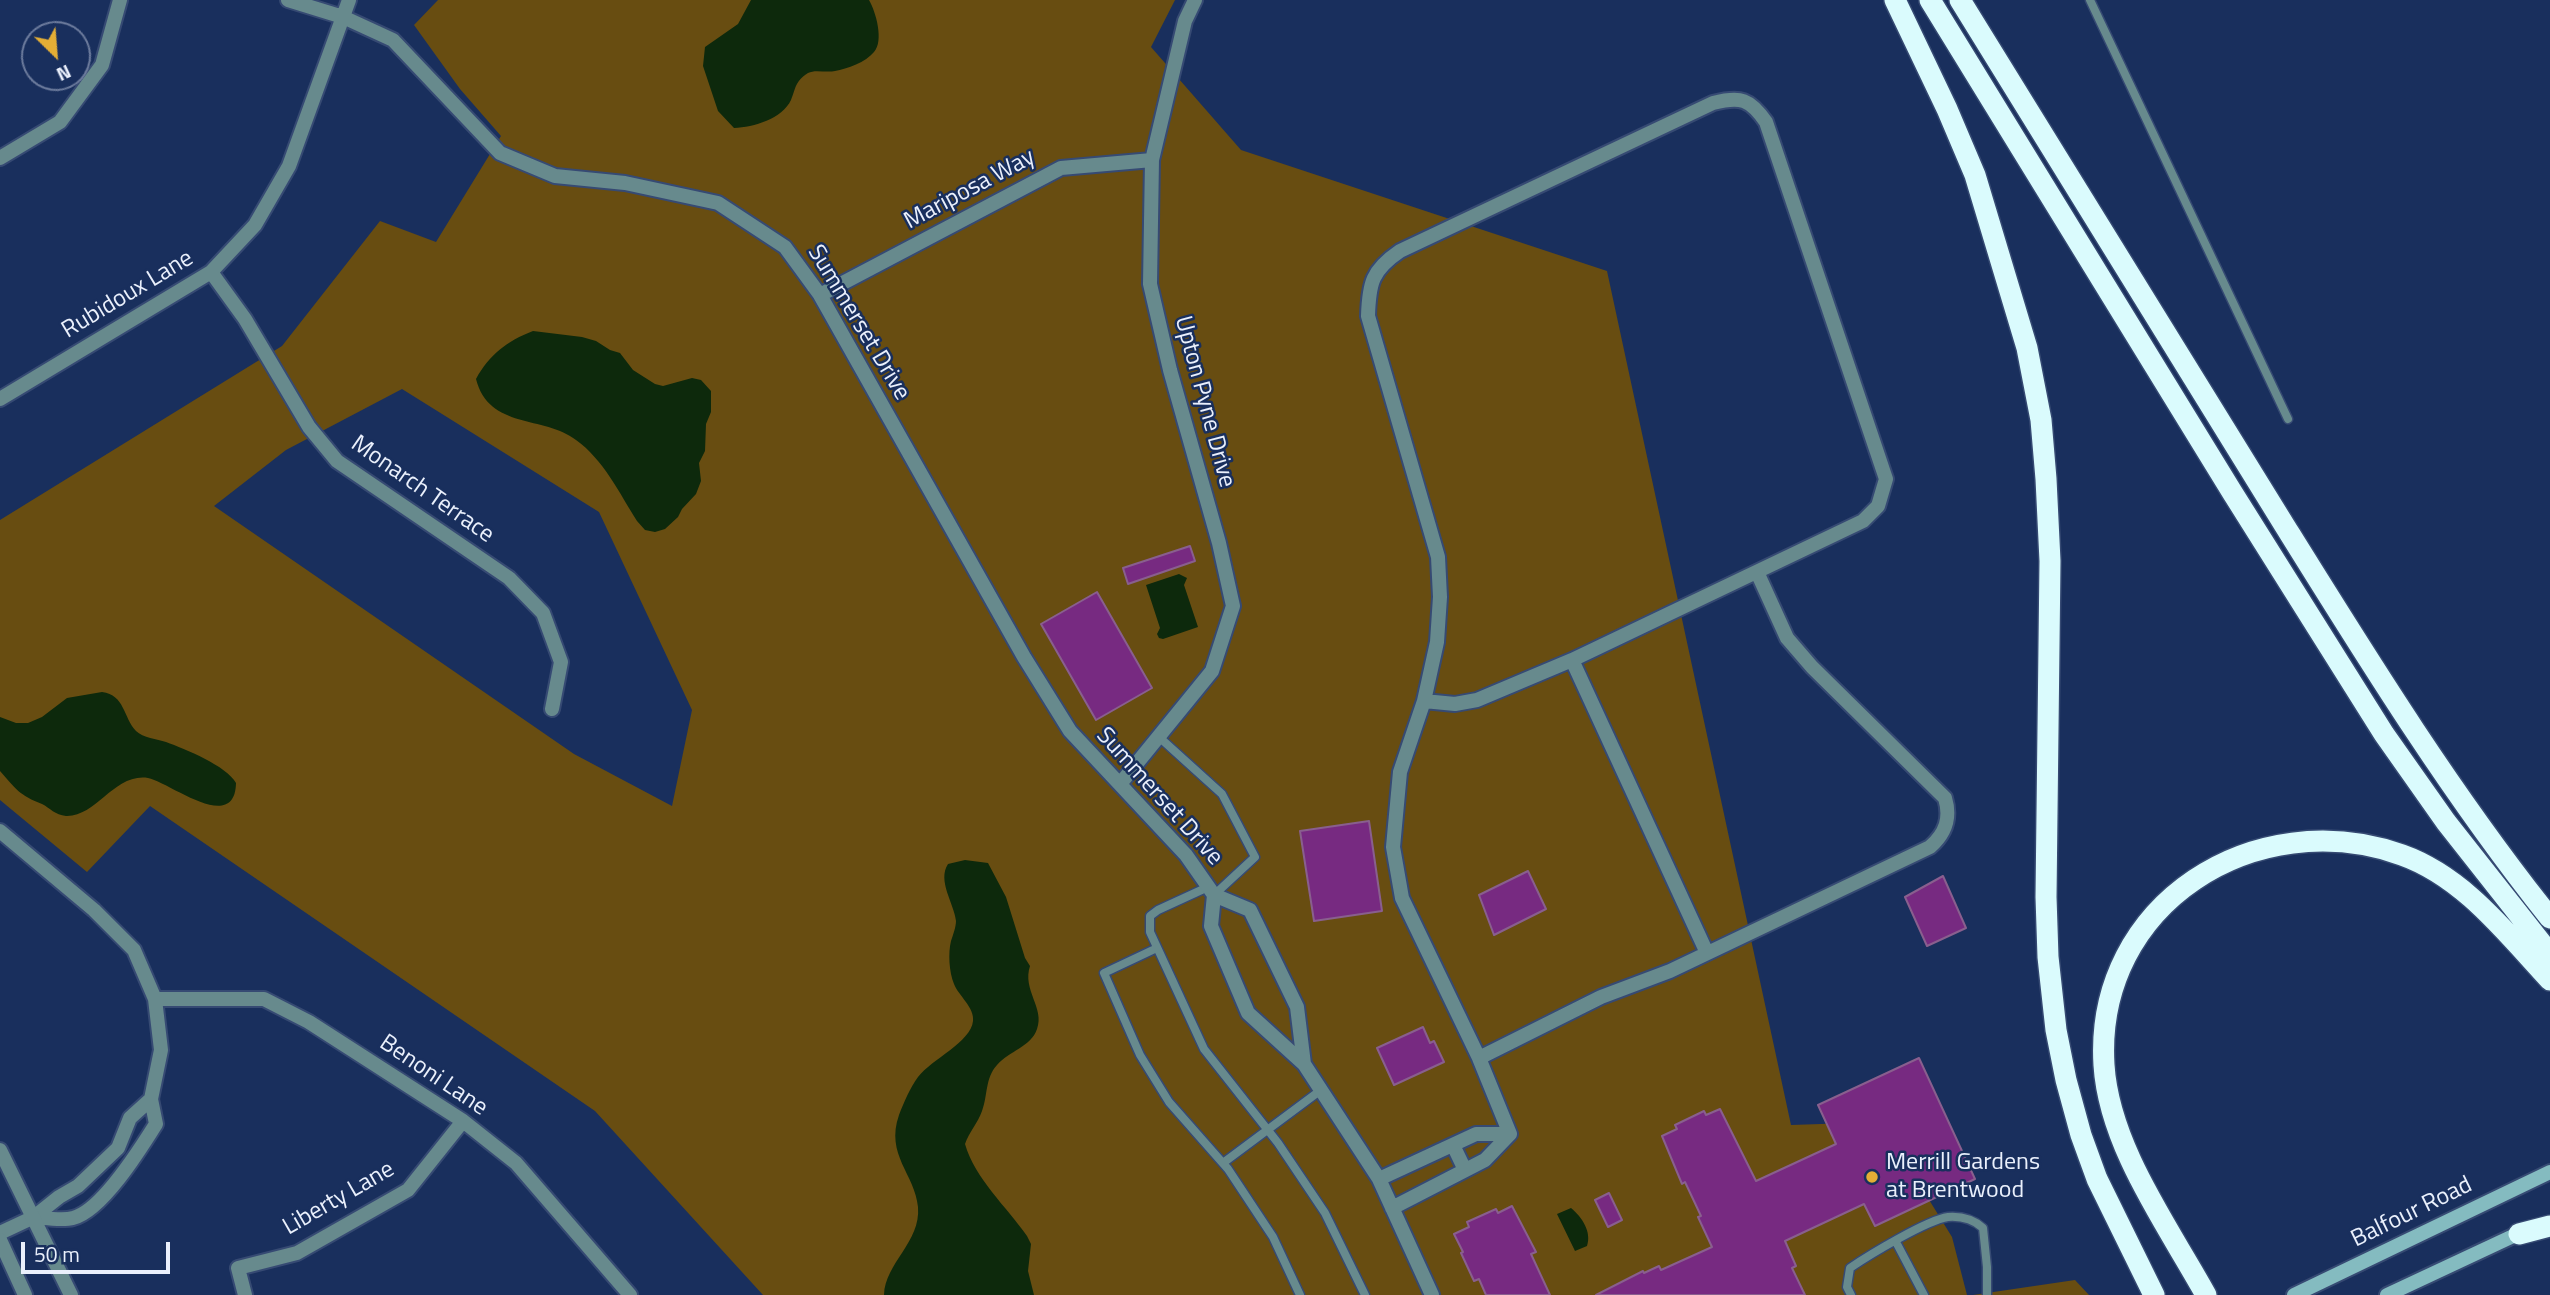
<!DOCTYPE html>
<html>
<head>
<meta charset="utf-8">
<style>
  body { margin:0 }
  #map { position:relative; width:2550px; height:1295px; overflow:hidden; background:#192f5d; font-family:"Titillium Web",sans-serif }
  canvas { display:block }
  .north { position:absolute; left:21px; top:21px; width:70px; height:70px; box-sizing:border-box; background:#192f5d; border:2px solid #6d7c9d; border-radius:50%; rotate:155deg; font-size:19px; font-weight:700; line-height:28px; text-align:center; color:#eaf0fc }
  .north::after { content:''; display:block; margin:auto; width:24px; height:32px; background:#e4ae35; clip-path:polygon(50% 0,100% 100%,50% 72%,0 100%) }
  .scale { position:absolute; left:21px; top:1242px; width:149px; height:32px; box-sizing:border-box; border:4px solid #eaf0fc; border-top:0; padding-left:9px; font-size:21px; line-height:24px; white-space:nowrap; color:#eaf0fc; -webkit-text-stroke:5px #192f5d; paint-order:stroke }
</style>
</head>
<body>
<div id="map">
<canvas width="2550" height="1295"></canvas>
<div class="north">N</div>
<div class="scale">50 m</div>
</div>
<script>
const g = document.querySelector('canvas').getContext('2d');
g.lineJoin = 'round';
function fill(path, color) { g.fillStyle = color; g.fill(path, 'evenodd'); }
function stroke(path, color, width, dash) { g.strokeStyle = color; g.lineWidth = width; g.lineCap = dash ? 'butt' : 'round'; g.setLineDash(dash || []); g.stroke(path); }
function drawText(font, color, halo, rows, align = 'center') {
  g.font = font + ' "Titillium Web",sans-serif'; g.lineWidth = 5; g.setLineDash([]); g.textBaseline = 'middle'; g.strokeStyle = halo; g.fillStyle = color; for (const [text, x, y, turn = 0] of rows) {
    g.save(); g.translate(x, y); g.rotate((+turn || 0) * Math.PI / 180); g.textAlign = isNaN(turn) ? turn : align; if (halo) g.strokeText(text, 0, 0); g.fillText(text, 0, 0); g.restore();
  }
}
const green = new Path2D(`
  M 438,0 L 1175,0 L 1151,47 L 1241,150 L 1607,271 L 1791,1125 L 1881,1122 L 1952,1237 L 1967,1295 L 763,1295 L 595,1111 L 150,806 L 87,872 L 0,800 L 0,520 L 282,346 L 380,221 L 436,242 L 501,136 L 460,89 L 414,25 ZM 402,389 L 599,512 L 692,710 L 672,806 L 574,754 L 214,506 L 286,450 Z
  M 2075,1280 L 2089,1295 L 1973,1295 Z`);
const water = new Path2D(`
  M 751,0 L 869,0 C 876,12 884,41 874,52 C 866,62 847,69 835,71 C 826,73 815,69 808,73 C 795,81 796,88 791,100 C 782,119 754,127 734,128 L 718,111 L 703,66 L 705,47 L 738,24 Z
  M 533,331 L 582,337 L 596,341 L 610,350 L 620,353 L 633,370 L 655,384 L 663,386 L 692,378 L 701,380 L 711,391 L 711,412 L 706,424 L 705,451 L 699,463 L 701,481 L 696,494 L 682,509 L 678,517 L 665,529 L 655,532 L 645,530 L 637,521 C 620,494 603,459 576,440 C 544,415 489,430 476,379 C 489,355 507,341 533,331 Z
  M 1179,574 L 1187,578 L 1184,585 L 1198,627 L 1163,639 L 1159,638 L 1157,634 L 1160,628 L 1146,585 Z
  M 102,692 C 125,695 123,717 136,731 C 143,738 157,739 166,742 C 185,749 227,766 236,783 C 235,835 169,782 148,778 C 114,773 97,817 66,816 C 55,815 50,808 42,804 C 19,795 16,789 0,771 L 0,717 L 16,723 L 28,723 L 42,717 L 67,698 Z
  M 965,860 L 988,863 L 1006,897 L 1025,958 L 1030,966 C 1022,990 1045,1008 1037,1029 C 1031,1047 1009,1051 997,1065 C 985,1078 988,1095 982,1111 C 978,1123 969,1132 965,1144 C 975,1179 1007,1207 1027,1236 L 1031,1244 L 1028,1271 L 1034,1295 L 884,1295 C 885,1263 921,1242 918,1207 C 915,1174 885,1155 899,1115 C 904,1102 910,1088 918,1077 C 932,1059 971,1042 973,1021 C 975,1008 958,995 954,984 C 949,972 948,953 951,941 C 953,935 956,927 956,921 C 954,903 937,881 948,864 Z
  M 1571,1208 C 1582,1217 1592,1232 1587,1246 L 1575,1251 L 1557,1214 Z`);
const building = new Path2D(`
  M 1190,546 L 1195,561 L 1128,584 L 1123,568 Z
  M 1097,592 L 1152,688 L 1096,720 L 1041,624 Z
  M 1369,821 L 1382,911 L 1314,921 L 1300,831 Z
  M 1528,871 L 1546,909 L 1494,935 L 1479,895 Z
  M 1943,876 L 1966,928 L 1927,946 L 1905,897 Z
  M 1423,1027 L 1430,1043 L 1434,1041 L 1444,1062 L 1394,1085 L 1377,1048 Z
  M 1919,1058 L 1975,1179 L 1875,1226 L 1864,1204 L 1785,1241 L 1796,1266 L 1792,1268 L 1805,1295 L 1596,1295 L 1643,1271 L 1644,1273 L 1659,1266 L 1661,1270 L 1712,1247 L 1698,1217 L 1701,1216 L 1685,1182 L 1682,1184 L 1662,1136 L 1677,1129 L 1675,1125 L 1704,1111 L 1706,1115 L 1720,1109 L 1756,1181 L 1836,1144 L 1818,1105 Z
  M 1609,1193 L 1622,1220 L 1608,1227 L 1595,1200 Z
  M 1512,1206 L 1536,1252 L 1531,1254 L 1550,1295 L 1486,1295 L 1479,1279 L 1474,1281 L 1461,1253 L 1463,1252 L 1454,1234 L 1469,1227 L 1467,1222 L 1496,1209 L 1498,1213 Z`);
const service = new Path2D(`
  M 2090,0 L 2288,419
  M 1159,737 L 1222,794 L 1255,857 L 1214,895
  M 1208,887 L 1158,910 L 1150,916 L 1150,932 L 1204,1049 L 1278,1143 L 1325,1213 L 1365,1295
  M 1157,948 L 1104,973 L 1140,1055 L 1169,1102 L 1228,1169 L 1273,1237 L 1300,1295
  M 1223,1163 L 1321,1090
  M 1896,1242 L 1924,1295
  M 1851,1295 L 1847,1287 L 1850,1268 C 1869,1255 1927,1220 1948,1217 C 1962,1216 1973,1219 1983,1228 L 1987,1267 L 1987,1295`);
const minor = new Path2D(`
  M 288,0 L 343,17 L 393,40 L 500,153 L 555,176 L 625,183 L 718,203 L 785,247 L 820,295 L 1024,657 L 1070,731 L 1186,855 L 1214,895 L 1250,910 L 1297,1007 L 1304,1064
  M 0,158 L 60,122 L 102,65 L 120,0
  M 211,272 L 245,319 L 309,427 L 337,461 L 509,578 L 543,613 L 561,662 L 552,709
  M 820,295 L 1061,168 L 1152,160
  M 0,399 L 211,272 L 255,225 L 289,166 L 349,0
  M 1572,660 L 1707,953
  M 1424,701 L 1455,704 L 1477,700 L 1572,660 L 1863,521 L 1878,506 L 1886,479 L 1766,122 C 1750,99 1741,96 1713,103 L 1400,251 C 1372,270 1369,283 1368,316 L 1438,557 L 1440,597 L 1437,642 L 1424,701 L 1400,772 L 1393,847 L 1402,898 L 1479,1058 L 1510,1134
  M 1120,784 L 1212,671 L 1233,606 L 1219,543 L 1170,370 L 1150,284 L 1152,160 L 1185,21 L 1195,0
  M 0,831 L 94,910 L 134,950 L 155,999 L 161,1050 L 151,1099 L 156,1124 C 141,1148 102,1211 73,1218 C 62,1221 46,1218 34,1217
  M 1214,895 L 1211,926 L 1248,1013 L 1304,1064 L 1379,1179 L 1432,1295
  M 155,999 L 264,999 L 309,1022 L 463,1121 L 516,1163 L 630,1295
  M 1479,1058 L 1601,997 L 1670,971 L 1930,847 C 1946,833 1951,818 1945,798 L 1812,667 L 1787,638 L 1757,572
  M 1453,1145 L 1465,1170
  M 1379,1179 L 1476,1134 L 1510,1134 L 1485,1160 L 1392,1208
  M 0,1233 L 34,1217 L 59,1197 L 78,1186 L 118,1148 L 130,1118 L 151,1099
  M 245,1295 L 238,1268 L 297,1253 L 408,1190 L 463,1121`);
const tertiary = new Path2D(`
  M 0,1150 L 71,1295
  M 0,1240 L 25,1295`);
const secondary = new Path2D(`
  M 2294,1295 L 2550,1172
  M 2387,1295 L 2526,1230`);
const motorway = new Path2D(`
  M 1895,0 L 1947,109 L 1975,175 L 2027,348 L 2041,420 L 2046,479 L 2050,561 L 2046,897 L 2048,957 L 2056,1030 L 2066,1080 L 2081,1135 L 2097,1179 L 2154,1295
  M 1930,0 L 2232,492 L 2384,734 L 2446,822 L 2550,954
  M 1960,0 C 2067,174 2174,349 2283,523 C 2367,658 2451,794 2550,918
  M 2519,1234 L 2550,1226
  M 2206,1295 C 2168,1226 2109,1146 2104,1065 C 2094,903 2256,803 2402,855 C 2464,877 2507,934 2550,980`);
const markers = [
  [1872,1177,7,"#e4ae35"]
];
const streetNames = [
  ["Mariposa Way",970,190,-28],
  ["Rubidoux Lane",128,295,-31],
  ["Summerset Drive",858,323,59],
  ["Upton Pyne Drive",1204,402,75],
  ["Monarch Terrace",422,490,35],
  ["Summerset Drive",1159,797,48],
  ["Benoni Lane",433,1076,34],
  ["Liberty Lane",339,1199,-30],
  ["Balfour Road",2412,1213,-26]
];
const poiNames = [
  ["Merrill Gardens",1886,1163],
  ["at Brentwood",1886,1191]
];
fill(green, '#684d11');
fill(water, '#0d290c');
fill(building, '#772a81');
stroke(building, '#895f8e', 2);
stroke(service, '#364a73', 11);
stroke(minor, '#364a73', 18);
stroke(tertiary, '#364a73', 18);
stroke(secondary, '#364a73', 18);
stroke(motorway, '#364a73', 24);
stroke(service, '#678a8d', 8);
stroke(minor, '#678a8d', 14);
stroke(tertiary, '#678a8d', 14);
stroke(secondary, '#84bbc0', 14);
stroke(motorway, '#dafbfd', 21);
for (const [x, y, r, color] of markers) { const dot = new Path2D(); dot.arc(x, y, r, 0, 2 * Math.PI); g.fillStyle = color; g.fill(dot); stroke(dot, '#192f5d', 2.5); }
drawText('24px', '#eaf0fc', '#192f5d', streetNames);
drawText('24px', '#eaf0fc', '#192f5d', poiNames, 'left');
</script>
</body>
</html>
